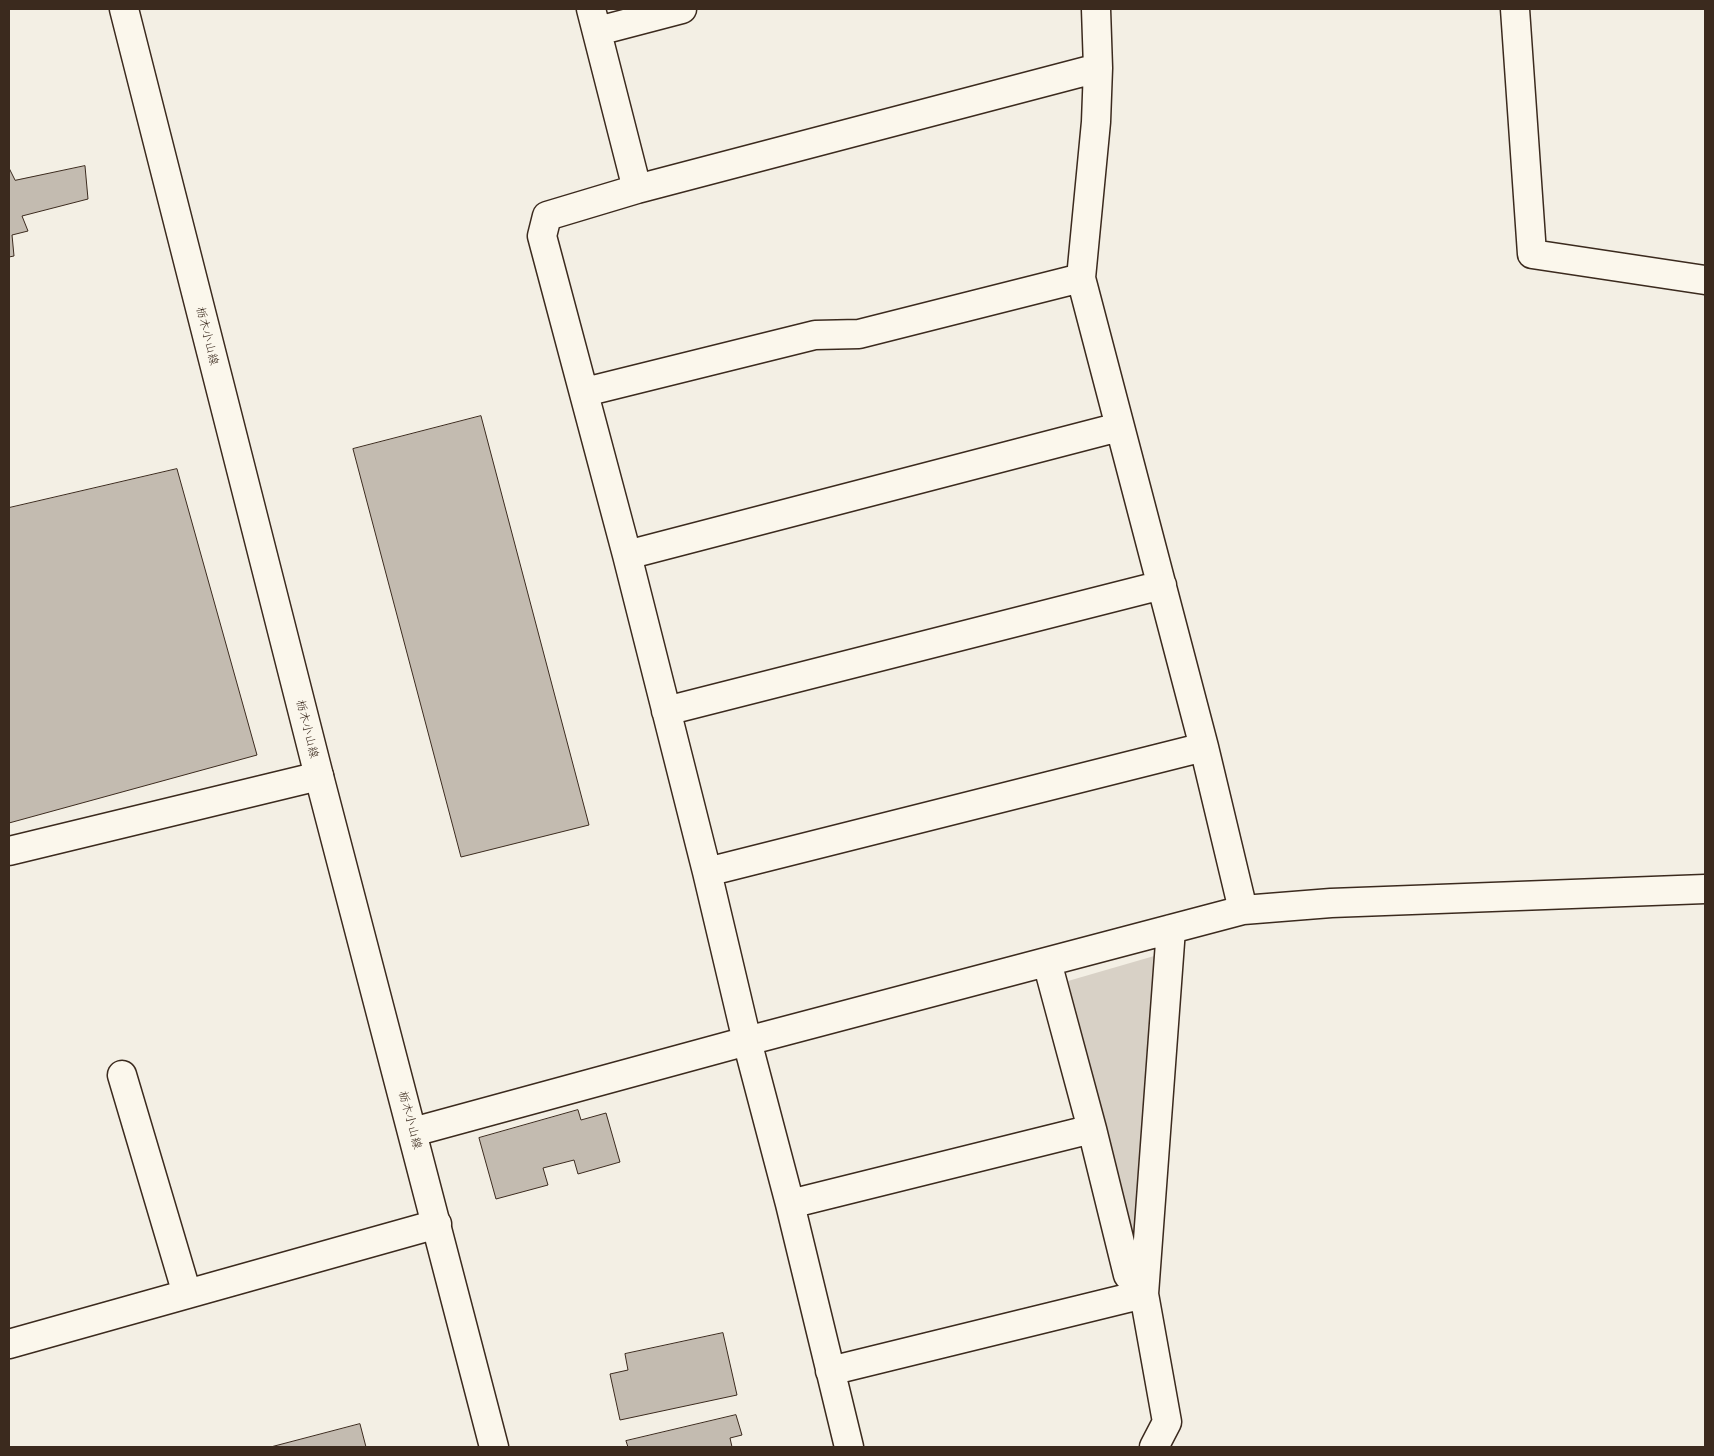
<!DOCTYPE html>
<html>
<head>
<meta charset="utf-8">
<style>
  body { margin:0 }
  #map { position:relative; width:1714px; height:1456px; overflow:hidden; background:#f3efe4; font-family:Delius,sans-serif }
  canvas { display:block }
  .frame { position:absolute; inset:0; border:10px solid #3b2a1e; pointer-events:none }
</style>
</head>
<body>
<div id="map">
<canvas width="1714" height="1456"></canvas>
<div class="frame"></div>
</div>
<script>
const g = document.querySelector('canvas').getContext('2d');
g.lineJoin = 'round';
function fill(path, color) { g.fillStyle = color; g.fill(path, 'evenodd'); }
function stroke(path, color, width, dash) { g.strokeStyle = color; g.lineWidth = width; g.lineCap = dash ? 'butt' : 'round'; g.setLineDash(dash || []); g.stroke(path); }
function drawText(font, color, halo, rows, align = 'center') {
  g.font = font + ' Delius,"Klee One",sans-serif'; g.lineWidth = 5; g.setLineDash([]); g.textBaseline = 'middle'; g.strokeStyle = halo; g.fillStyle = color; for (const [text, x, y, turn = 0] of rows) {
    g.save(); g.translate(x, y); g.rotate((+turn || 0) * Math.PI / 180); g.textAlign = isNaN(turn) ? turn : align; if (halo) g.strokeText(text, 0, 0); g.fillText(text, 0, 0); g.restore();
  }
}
const green = new Path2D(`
  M 1161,954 L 1136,1273 L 1068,981 Z`);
const building = new Path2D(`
  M 85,166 L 88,199 L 22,216 L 28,231 L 12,235 L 14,256 L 9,257 L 9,168 L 15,180 Z
  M 481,416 L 589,825 L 461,857 L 353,449 Z
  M 177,469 L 257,755 L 9,823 L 9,508 Z
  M 578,1110 L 581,1120 L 606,1113 L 620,1162 L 578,1174 L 574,1160 L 543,1168 L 548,1185 L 496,1199 L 479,1138 Z
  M 723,1333 L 737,1395 L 620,1420 L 610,1374 L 628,1370 L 625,1354 Z
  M 736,1415 L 742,1435 L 730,1438 L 732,1447 L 628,1447 L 626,1441 Z
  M 360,1424 L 366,1447 L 271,1447 Z`);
const minor = new Path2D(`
  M 591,9 L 637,189
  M 1096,9 L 1098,68 L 1096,122 L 1081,278 L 1204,747 L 1243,910
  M 1515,9 L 1532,254 L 1705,280
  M 598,31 L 682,9
  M 585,392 L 815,335 L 859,334 L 1081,278
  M 627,555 L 1119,427
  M 666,711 L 1162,585
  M 9,851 L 319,776
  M 707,872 L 1204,747
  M 122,1075 L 187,1294
  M 413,1132 L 747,1041 L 1243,910 L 1331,903 L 1705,889
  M 790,1204 L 1092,1129
  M 9,1344 L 437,1224
  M 830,1371 L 1144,1294 L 1128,1275 L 1092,1129 L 1047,962
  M 849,1447 L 790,1204 L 747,1041 L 707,872 L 627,555 L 542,236 L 547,216 L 637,189 L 1098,68
  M 1154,1447 L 1167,1422 L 1144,1294 L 1171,929`);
const major = new Path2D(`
  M 124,9 L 319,776 L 494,1447`);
const streetNames = [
  ["栃木小山線",207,336,76],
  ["栃木小山線",307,729,76],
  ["栃木小山線",410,1120,75]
];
fill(green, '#d8d1c6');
fill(building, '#c3bbb0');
stroke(building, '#3b2a1e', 1);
stroke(minor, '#3b2a1e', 31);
stroke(major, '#3b2a1e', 31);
stroke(minor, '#fbf7ec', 28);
stroke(major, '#fbf7ec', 28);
drawText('12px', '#3b2a1e', '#fbf7ec', streetNames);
</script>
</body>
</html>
